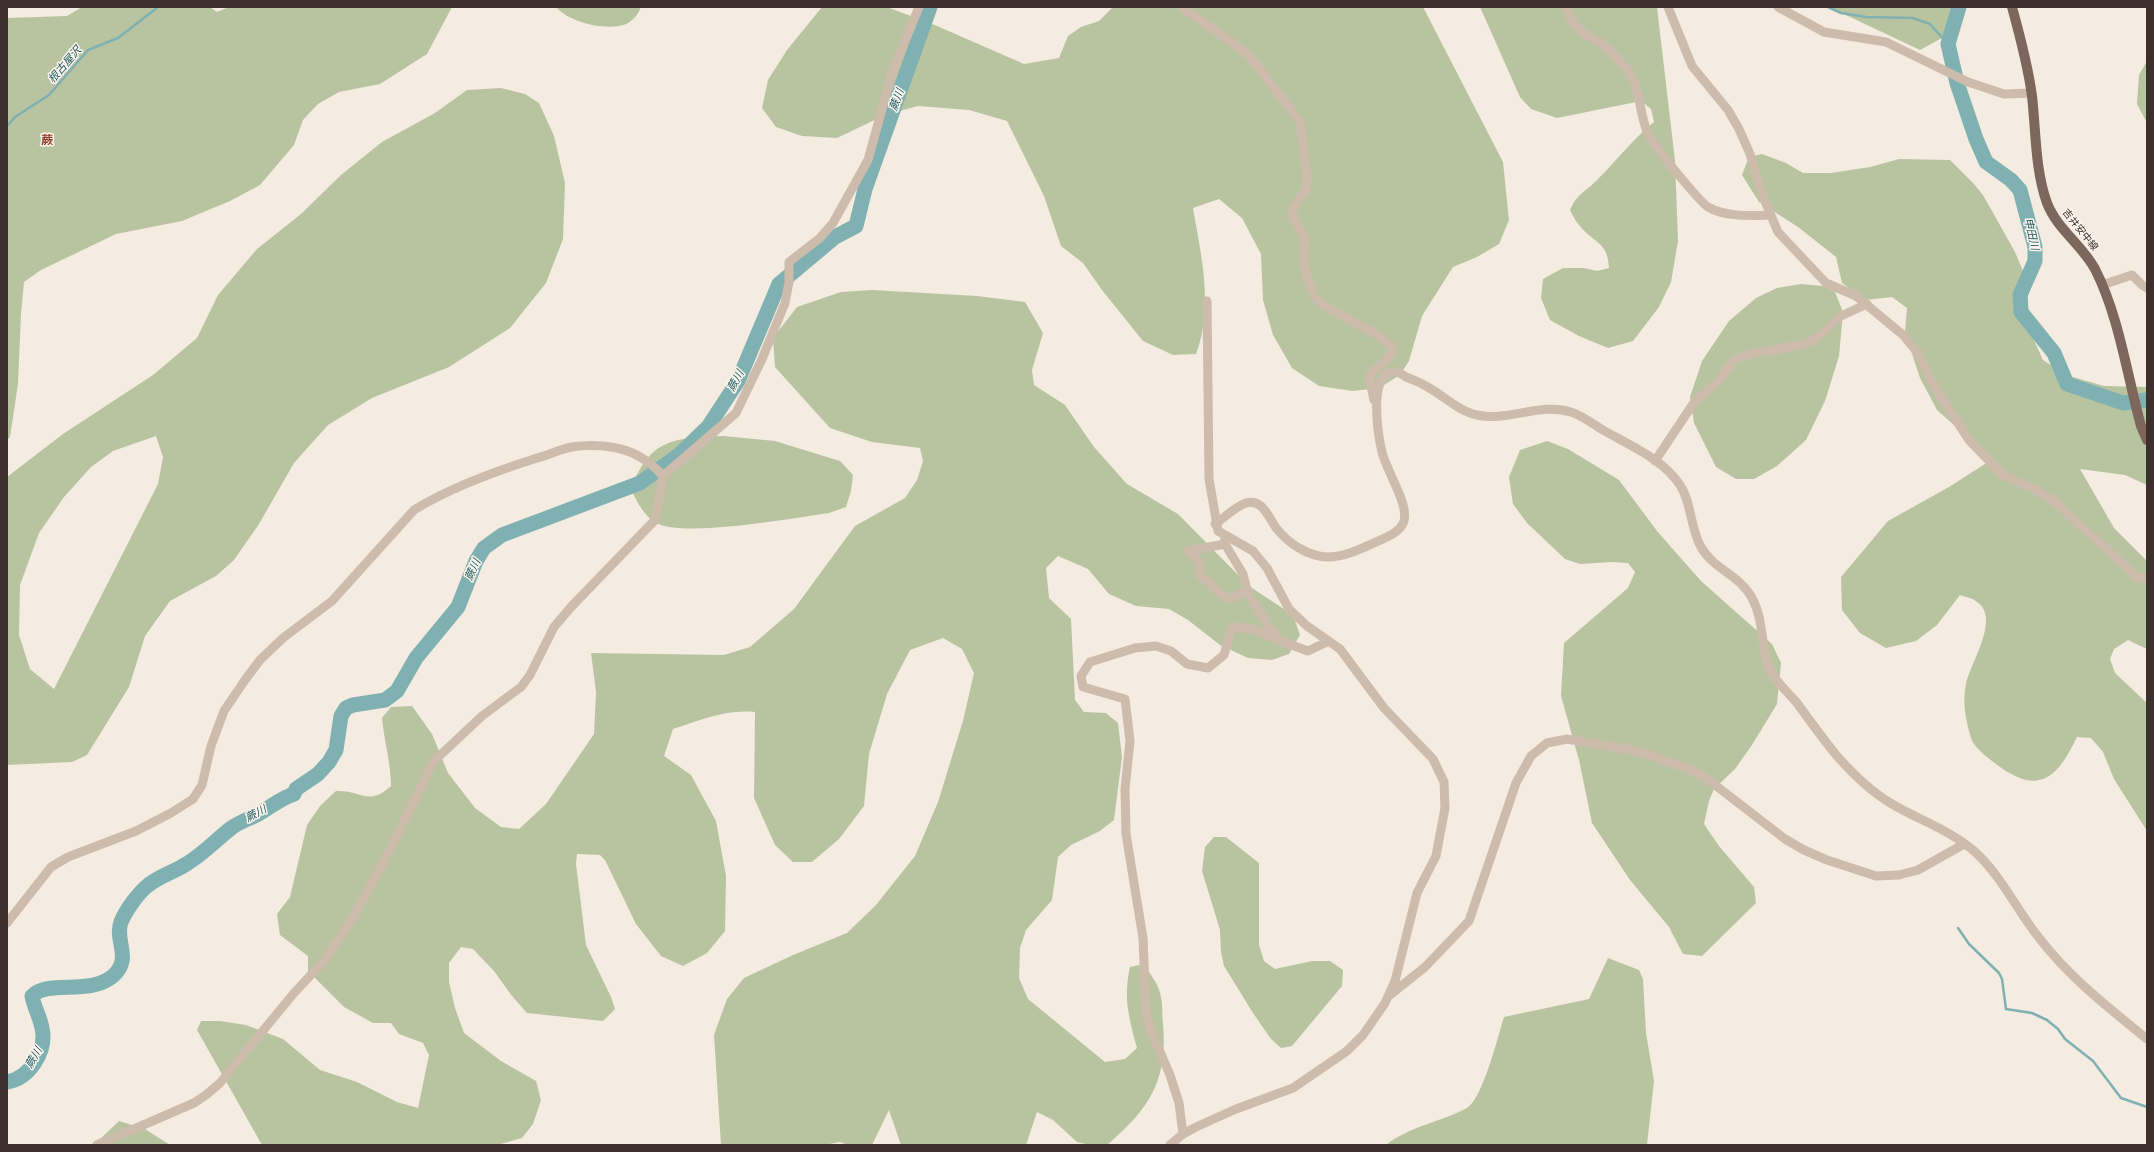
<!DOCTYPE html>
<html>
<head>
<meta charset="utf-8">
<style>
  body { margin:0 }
  #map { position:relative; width:2154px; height:1152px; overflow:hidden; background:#f4ebe1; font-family:"PT Sans",sans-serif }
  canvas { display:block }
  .frame { position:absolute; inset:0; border:8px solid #3b302b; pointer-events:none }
</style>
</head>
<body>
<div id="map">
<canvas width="2154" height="1152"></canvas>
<div class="frame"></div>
</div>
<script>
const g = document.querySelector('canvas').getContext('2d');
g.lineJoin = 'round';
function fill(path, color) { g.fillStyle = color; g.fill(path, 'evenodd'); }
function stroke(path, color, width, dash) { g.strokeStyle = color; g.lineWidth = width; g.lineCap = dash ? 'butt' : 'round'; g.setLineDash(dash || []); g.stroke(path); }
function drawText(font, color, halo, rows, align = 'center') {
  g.font = font + ' "PT Sans","Noto Sans JP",sans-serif'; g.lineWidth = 3; g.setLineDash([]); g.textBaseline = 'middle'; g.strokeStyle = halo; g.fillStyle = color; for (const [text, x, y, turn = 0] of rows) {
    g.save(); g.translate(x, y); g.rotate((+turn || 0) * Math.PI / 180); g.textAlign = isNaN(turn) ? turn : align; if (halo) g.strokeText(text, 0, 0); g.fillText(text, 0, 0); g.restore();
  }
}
const green = new Path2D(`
  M 82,7 L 210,7 L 217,12 L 229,7 L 452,7 L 427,54 L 380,84 L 339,92 L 318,104 L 303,120 L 294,145 L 260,185 L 230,201 L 182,221 L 116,234 L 41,270 L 24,282 L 21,313 L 18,384 L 10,437 L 7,440 L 7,18 L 67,16 Z
  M 556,7 L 641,7 C 638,16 629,25 619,26 C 600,29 569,22 556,7 Z
  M 822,7 L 887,7 L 937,26 L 1024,64 L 1059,58 L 1068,36 L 1081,27 L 1099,21 L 1113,7 L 1423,7 L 1503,162 L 1509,220 L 1499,244 L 1477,257 L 1453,267 L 1422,316 L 1409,361 L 1400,375 L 1379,388 L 1353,391 L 1319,386 L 1292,368 L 1273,335 L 1263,300 L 1261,254 L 1242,218 L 1219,199 L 1193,208 C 1201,255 1214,308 1196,354 L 1173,355 L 1143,341 L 1102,290 L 1083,263 L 1061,246 L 1044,196 L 1007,121 L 969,110 L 918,106 L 885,115 L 837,138 L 802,136 L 776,127 L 762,108 L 768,80 L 787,50 Z
  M 1480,7 L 1657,7 L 1675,161 L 1678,241 L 1671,282 L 1659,307 L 1633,341 L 1608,348 L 1579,336 L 1550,320 L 1541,298 L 1543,279 L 1563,268 L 1584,268 L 1597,271 L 1609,268 C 1608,241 1594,244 1580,226 C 1576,222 1573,216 1570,210 C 1577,193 1586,192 1598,179 C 1617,160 1633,139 1654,122 L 1651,109 L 1641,101 L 1557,118 L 1531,109 L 1520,97 Z
  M 1829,7 L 1960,7 L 1951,33 L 1920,50 Z
  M 2147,61 L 2147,123 L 2137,104 L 2139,75 Z
  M 501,88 L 525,94 L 539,103 L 554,136 L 565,183 L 563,239 L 546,283 L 510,328 L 449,367 L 372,398 L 328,425 L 294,463 L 259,524 L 234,560 L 216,576 L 170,601 L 145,636 L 129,687 L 87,755 L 72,762 L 7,765 L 7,477 L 63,434 L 153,375 L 197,338 L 218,295 L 257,249 L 301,214 L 341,175 L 382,142 L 435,113 L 467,90 ZM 156,436 L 163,457 L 158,484 L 54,689 L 30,669 L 19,635 L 20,585 L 39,533 L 64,497 L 91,467 L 113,451 Z
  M 1762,154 L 1786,163 L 1803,173 L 1831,173 L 1870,167 L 1899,159 L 1950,160 L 1973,183 L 1983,195 L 2015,252 L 2026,278 L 2030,331 L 2043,360 L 2066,375 L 2104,386 L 2147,387 L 2147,485 L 2125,475 L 2080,469 L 2114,528 L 2147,561 L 2147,649 L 2128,640 L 2114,649 L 2110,659 L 2115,673 L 2147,703 L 2147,831 L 2114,779 L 2103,752 L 2091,738 L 2077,737 C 2057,779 2038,796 1996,764 C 1988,758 1974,748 1971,738 C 1966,721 1962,702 1966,684 C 1970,664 2001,618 1977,602 C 1973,598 1965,597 1960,595 L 1937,625 L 1916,641 L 1886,648 L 1860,633 L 1842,610 L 1841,577 L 1888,521 L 1949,487 L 1988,462 L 1964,434 L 1937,410 L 1920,378 L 1905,332 L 1907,308 L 1892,297 L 1865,300 L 1842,283 L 1836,257 L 1798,227 L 1759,202 L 1742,175 L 1749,157 Z
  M 1801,284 L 1823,286 L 1835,292 L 1843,312 L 1839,356 L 1825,401 L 1806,440 L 1777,466 L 1754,479 L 1736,479 L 1716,467 L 1694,423 L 1690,397 L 1702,361 L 1729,321 L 1756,298 L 1777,288 Z
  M 872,290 L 977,296 L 1025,302 L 1043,333 L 1032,370 L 1034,385 L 1065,405 L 1094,447 L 1127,484 L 1178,514 L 1249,586 L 1293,615 L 1300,635 L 1289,654 L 1272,660 L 1248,658 L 1220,645 L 1188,620 L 1169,609 L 1136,606 L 1109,594 L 1088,569 L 1058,556 L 1046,568 L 1049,598 L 1071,619 L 1075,700 L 1084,712 L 1106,713 L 1118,723 L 1122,757 L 1114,820 L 1100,831 L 1071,845 L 1058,857 L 1052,900 L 1026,930 L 1020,948 L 1019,978 L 1028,999 L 1105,1062 L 1125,1059 L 1137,1048 C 1129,1018 1123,998 1130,967 L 1144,964 C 1149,973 1158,983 1160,993 C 1163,1003 1162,1014 1163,1024 C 1168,1081 1149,1109 1107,1145 L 1090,1145 L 1077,1142 L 1053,1120 L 1037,1112 L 1026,1145 L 901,1145 L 889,1110 L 872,1145 L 848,1145 L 840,1142 L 824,1145 L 721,1145 L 714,1035 L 727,999 L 744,978 L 793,955 L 847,933 L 876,905 L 915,856 L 938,802 L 963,721 L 974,673 L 962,649 L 943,638 L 910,650 L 887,694 L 869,754 L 864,806 L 839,839 L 812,862 L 793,862 L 775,845 L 754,798 L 755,712 C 727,709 700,720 673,729 L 664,756 L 691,775 L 716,821 L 726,876 L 725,931 L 707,953 L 683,966 L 661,956 L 636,924 L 605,860 L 600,855 L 577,854 L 576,864 L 586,945 L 611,997 L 615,1009 L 603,1021 L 527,1013 L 512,996 L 494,971 L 473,949 L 461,947 L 449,963 L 449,982 L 455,1008 L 464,1033 L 501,1061 L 536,1081 L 541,1100 L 533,1124 L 522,1138 L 497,1145 L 262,1145 L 197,1030 L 201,1021 L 220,1021 L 246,1025 L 283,1039 L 320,1070 L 357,1082 L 397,1102 L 418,1108 L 429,1055 L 423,1043 L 399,1034 L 391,1023 L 373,1023 L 344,1007 L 308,971 L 308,956 L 280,935 L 277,914 L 290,897 L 307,825 L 320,806 L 336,791 C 362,790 368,807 391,786 C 391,763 384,741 382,718 L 391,707 L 412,706 L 432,734 L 448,773 L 475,808 L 501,827 L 519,829 L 546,804 L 594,734 L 596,692 L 591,653 L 724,655 L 750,647 L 794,609 L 855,526 L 905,498 L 917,480 L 923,461 L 920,448 L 872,442 L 830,428 L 775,367 L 773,338 L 797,307 L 841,292 Z
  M 723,436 L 775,441 L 840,461 L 853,475 L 851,491 L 846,507 L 829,513 C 794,518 684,538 656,523 C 644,516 637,502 631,489 C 650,438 674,438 723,436 Z
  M 1547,441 L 1568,449 L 1619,480 L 1657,531 L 1701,581 L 1772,644 L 1781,663 L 1777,704 L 1752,745 L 1735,769 L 1714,789 L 1709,801 L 1704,824 L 1719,846 L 1754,887 L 1756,903 L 1702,956 L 1683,954 L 1669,927 L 1630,880 L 1592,823 L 1579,760 L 1561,696 L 1564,643 L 1628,588 L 1635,572 L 1628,563 L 1612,562 L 1580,564 L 1565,559 L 1527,523 L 1513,504 L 1509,477 L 1520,450 Z
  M 1214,837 L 1226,837 L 1259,863 L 1259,945 L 1264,961 L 1275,969 L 1312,961 L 1330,961 L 1343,970 L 1342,986 L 1292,1046 L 1281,1048 L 1271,1039 L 1253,1013 L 1224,966 L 1221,952 L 1220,930 L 1202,871 L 1205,847 Z
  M 1608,958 L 1639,970 L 1643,979 L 1646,1033 L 1654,1081 L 1647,1145 L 1386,1145 C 1410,1126 1441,1122 1467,1108 C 1483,1098 1498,1036 1504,1017 L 1589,999 Z
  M 119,1121 L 145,1129 L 170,1145 L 94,1145 Z`);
const stream = new Path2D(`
  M 1828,7 L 1841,13 L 1866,17 L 1913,18 L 1930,24 L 1948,44
  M 7,126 L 15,117 L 49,95 L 88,50 L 118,38 L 158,7
  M 1958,928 L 1969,944 L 1999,973 L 2002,979 L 2006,1009 L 2032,1013 L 2047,1020 L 2058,1029 L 2065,1039 L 2093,1061 L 2121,1098 L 2147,1107`);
const river = new Path2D(`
  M 1959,7 L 1948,44 L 1957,83 L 1976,139 L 1986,162 L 2011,180 L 2020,190 L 2035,247 L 2035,261 L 2020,295 L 2021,312 L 2054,353 L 2067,384 L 2123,403 L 2147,400
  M 7,1082 C 30,1078 47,1051 42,1028 C 40,1017 34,1007 32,996 C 49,979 89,996 113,976 C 133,958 114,941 121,922 C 126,910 137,895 146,887 C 158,876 175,872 188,863 C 204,853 216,840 230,829 C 238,822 250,819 260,813 C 271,807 281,798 294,794 L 296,789 L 318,774 L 329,762 L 336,750 L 341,716 L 346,708 L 353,705 L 385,700 L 397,691 L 416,658 L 458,607 L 476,561 L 484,548 L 502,535 L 640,483 L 680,454 L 708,427 L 738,381 L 779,284 L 835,237 L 856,226 L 865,189 L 930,7`);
const minor = new Path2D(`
  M 1182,7 L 1249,55 L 1300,122 L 1307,175 L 1306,189 L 1293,208 L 1292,216 L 1305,238 L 1304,265 L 1308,279 L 1314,295 L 1323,305 L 1378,335 L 1393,348 C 1390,362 1376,366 1369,377 L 1374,400
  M 1567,7 C 1571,29 1586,34 1603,45 C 1612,52 1621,62 1628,71 C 1641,89 1639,114 1648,134 C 1652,144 1699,201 1708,207 C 1725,217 1751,216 1770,215
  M 1668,7 L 1692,66 L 1728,110 L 1739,129 L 1750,154 L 1762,194 L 1778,232 L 1826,283 L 1856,296 L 1903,335 L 1917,352 L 1934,386 L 1969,440 L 1997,469 L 2005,476 L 2036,490 L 2055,502 L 2138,578 L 2147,578
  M 1778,7 L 1824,32 L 1886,42 L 1968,82 L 2004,94 L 2032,93
  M 2102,285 L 2132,275 L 2142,285 L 2147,288
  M 1655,461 L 1695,401 L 1717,383 L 1735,359 L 1751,354 L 1806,344 L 1817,338 L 1841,316 L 1867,304
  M 1215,524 C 1224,518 1236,506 1246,503 C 1263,498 1269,519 1277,529 C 1289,544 1308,556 1327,557 C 1344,557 1361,549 1376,542 C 1385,538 1401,532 1404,521 C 1409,504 1386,470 1382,452 C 1378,435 1368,375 1393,372 C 1398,371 1401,374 1406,377 C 1413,380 1420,382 1426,386 C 1443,395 1458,411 1477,415 C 1507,422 1541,402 1571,412 C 1583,416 1593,424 1603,430 C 1629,445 1663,459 1680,485 C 1692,503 1690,528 1701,547 C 1713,569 1741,576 1752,598 C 1763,618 1761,641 1767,662 C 1772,679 1786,690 1797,703 C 1810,721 1823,739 1837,756 C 1853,774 1871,792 1892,804 C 1919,820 1950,830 1974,851 C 2002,876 2017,911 2040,939 C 2070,978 2109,1008 2147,1039
  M 1225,544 L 1188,551 L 1199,562 L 1200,575 L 1225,597 L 1230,599 L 1247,590
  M 1278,640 L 1308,651 L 1329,641
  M 7,923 L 51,867 L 68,857 L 136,831 L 171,813 L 193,799 L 202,785 L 211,746 L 224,711 L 245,680 L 260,660 L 283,638 L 332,601 L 414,510 C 451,487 496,471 537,458 C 549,455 560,449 572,447 C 583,445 600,445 611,447 C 633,450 649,460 663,476
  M 1390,995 L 1425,967 L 1469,921 L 1516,783 L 1531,756 L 1547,743 L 1567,739 L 1637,751 L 1692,770 L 1706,778 L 1785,839 L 1804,850 L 1827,860 L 1876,876 L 1899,875 L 1918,870 L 1964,844
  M 1183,1134 L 1179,1103 L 1170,1075 L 1151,1031 L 1146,1012 L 1143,938 L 1126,834 L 1125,789 L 1130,741 L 1125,699 L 1083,687 L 1081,676 L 1090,662 L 1135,648 L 1156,646 L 1171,651 L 1187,664 L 1208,668 L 1224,655 L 1232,627 L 1253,629 L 1278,640 L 1248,594 L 1243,574 L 1225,544 L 1225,536
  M 97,1145 L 194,1103 L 206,1095 L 220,1083 L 294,993 L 324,961 L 352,919 L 388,854 L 433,762 L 482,716 L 521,687 L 530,675 L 554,627 L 571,607 L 655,520 L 663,476 L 736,413 L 762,359 L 785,303 L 789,282 L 789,262 L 820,238 L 833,223 L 868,160 L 892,73 L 919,7
  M 1170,1145 L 1183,1134 L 1196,1127 L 1236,1109 L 1293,1088 L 1347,1051 L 1363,1035 L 1385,1003 L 1395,981 L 1417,893 L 1436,856 L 1445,808 L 1444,782 L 1433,759 L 1384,708 L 1340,649 L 1307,626 L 1289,609 L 1267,568 L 1253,551 L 1218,531 L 1209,479 L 1207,301`);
const major = new Path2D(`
  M 2012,7 C 2020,36 2028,66 2032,96 C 2036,131 2035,170 2047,203 C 2057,229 2082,245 2095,269 C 2119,316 2127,375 2141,426 L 2147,440`);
const streetNames = [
  ["吉井安中線",2080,230,51]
];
const waterNames = [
  ["根古屋沢",65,65,-49],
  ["蕨川",897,100,-70],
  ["申田川",2031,234,77],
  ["蕨川",736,381,-62],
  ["蕨川",473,570,-66],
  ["蕨川",256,814,-28],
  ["蕨川",34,1058,-60]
];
const quarterNames = [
  ["蕨",47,141]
];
fill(green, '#b8c4a0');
stroke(stream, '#7fb0b2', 2.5);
stroke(river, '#7fb0b2', 15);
stroke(minor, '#cdbbac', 9);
stroke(major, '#7d675c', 10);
drawText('10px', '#3b302b', '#fbf5ee', streetNames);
drawText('italic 11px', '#1f5a5e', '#fbf5ee', waterNames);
drawText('bold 12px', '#8c3b22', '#fbf5ee', quarterNames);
</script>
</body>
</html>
